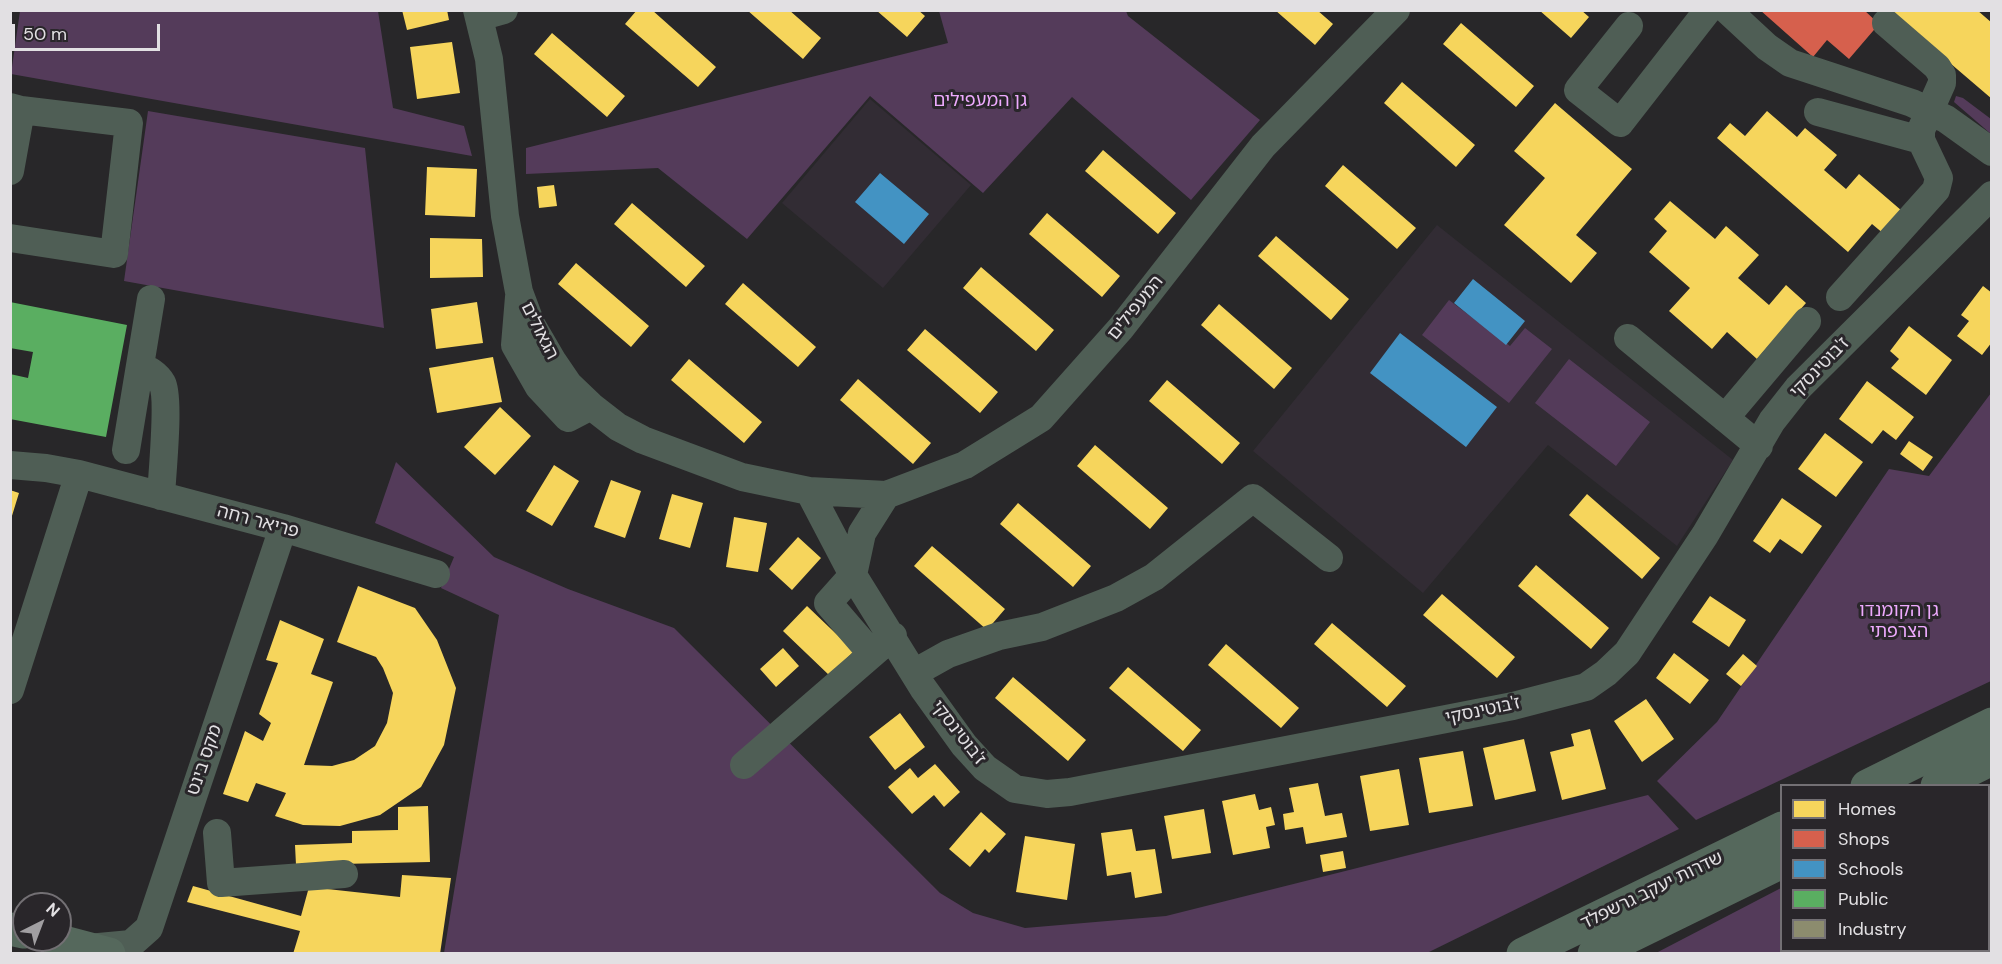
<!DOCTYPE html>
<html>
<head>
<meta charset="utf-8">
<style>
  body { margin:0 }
  #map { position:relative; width:2002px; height:964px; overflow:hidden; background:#282729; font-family:"DM Sans",sans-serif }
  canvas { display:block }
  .frame { position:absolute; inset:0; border:12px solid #e2e0e3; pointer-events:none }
  .legend { position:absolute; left:1780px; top:784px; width:210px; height:168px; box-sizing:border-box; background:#29262a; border:2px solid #737074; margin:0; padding:8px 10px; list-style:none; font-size:18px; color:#e2e0e3 }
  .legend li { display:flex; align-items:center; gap:12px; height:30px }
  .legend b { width:30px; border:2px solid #737074 }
  .north { position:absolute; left:12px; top:892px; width:60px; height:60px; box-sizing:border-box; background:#29262a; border:2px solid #737074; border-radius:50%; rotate:42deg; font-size:16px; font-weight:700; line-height:24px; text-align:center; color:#e2e0e3 }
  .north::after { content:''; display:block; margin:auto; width:21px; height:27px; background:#a19fa2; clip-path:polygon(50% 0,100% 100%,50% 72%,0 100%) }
  .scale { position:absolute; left:12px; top:24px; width:148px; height:27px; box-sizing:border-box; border:3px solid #e2e0e3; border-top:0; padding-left:8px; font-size:18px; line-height:21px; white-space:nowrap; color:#e2e0e3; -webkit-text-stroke:4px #29262a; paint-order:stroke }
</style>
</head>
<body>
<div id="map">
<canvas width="2002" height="964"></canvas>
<div class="frame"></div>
<ul class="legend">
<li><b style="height:16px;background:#f6d55c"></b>Homes</li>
<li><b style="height:16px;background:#d6604d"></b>Shops</li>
<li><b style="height:16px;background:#4393c3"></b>Schools</li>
<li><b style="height:16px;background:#5aae61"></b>Public</li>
<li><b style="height:16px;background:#8c8c6e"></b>Industry</li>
</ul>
<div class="north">N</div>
<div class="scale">50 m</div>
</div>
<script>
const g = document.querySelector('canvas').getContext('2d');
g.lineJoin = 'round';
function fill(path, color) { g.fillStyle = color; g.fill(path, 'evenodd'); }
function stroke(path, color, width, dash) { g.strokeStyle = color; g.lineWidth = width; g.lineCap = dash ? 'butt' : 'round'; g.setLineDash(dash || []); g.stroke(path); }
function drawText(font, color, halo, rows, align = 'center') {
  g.font = font + ' "DM Sans","Noto Sans Hebrew",sans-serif'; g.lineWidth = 6; g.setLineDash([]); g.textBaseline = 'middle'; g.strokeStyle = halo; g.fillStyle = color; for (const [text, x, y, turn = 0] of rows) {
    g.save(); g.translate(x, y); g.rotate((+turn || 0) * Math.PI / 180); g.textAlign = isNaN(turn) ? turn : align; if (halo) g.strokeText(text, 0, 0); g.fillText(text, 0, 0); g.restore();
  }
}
const built = new Path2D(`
  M 870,99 L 971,185 L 883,288 L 782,203 Z
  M 1437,225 L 1733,460 L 1677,546 L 1548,445 L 1423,593 L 1253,451 Z
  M 1991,787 L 1991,953 L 1816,954 L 1819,950 L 1988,950 L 1988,788 Z`);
const green = new Path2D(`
  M 20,11 L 378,11 L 393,108 L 464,126 L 472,156 L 11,74 Z
  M 939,11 L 1126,11 L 1128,16 L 1260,120 L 1191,200 L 1072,97 L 983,193 L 870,96 L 747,239 L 658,168 L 526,174 L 526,148 L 948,43 Z
  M 1956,96 L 1963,98 L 1991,119 L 1991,134 L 1954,102 Z
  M 148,111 L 365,148 L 384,328 L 124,281 Z
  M 1449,300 L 1510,346 L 1525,328 L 1552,349 L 1509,403 L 1422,335 Z
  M 1569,359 L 1650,422 L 1616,466 L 1535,403 Z
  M 1991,393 L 1991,681 L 1696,820 L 1657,781 L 1717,722 L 1889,469 L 1929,476 Z
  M 396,462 L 494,557 L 568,589 L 674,628 L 940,893 L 973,913 L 1025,928 L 1166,916 L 1648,795 L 1679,829 L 1427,953 L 444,953 L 499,615 L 441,588 L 454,557 L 375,523 Z
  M 1781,888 L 1782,950 L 1820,951 L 1817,953 L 1656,953 Z`);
const homes = new Path2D(`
  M 402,10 L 447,10 L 449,20 L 407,30 Z
  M 637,10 L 652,10 L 716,67 L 698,87 L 625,24 Z
  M 747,10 L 789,10 L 821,38 L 803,59 Z
  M 876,10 L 918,10 L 925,16 L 907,37 Z
  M 1275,10 L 1317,10 L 1333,24 L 1315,45 Z
  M 1539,10 L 1581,10 L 1589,17 L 1571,38 Z
  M 1888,10 L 1977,10 L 1992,23 L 1992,99 Z
  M 1461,23 L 1534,86 L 1516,107 L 1443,44 Z
  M 552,33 L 625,96 L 607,117 L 534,54 Z
  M 452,42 L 460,93 L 417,99 L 410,47 Z
  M 1402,82 L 1475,145 L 1456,167 L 1384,103 Z
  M 1555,103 L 1632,169 L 1576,235 L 1597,253 L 1571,283 L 1504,225 L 1545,178 L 1514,151 Z
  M 1767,111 L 1797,137 L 1805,128 L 1837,155 L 1824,170 L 1846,189 L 1859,174 L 1909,217 L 1890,239 L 1872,224 L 1848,252 L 1717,138 L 1730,123 L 1745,136 Z
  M 1103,150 L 1176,213 L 1158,234 L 1085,171 Z
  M 1343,165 L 1416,228 L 1397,249 L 1325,186 Z
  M 427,167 L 477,169 L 475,217 L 425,215 Z
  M 554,185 L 557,206 L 539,208 L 537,187 Z
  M 1670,201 L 1715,239 L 1726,226 L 1759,255 L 1738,278 L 1769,305 L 1786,285 L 1806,303 L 1757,359 L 1727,332 L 1712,349 L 1669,311 L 1690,288 L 1649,252 L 1667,231 L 1654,219 Z
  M 632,203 L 705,266 L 686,287 L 614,224 Z
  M 1047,213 L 1120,276 L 1102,297 L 1029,234 Z
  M 1276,236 L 1349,299 L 1331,320 L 1258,256 Z
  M 430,238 L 482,239 L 483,277 L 430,278 Z
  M 576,263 L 649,326 L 631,347 L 558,284 Z
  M 981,267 L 1054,330 L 1036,351 L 963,288 Z
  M 743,283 L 816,347 L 798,367 L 725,304 Z
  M 1983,286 L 1992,293 L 1992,342 L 1982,355 L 1957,336 L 1969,321 L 1961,315 Z
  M 477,302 L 483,343 L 436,349 L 431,309 Z
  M 1219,304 L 1292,368 L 1274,389 L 1201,325 Z
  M 1909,326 L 1952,360 L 1926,395 L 1891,368 L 1899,359 L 1890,351 Z
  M 925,329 L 998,392 L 980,413 L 907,350 Z
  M 493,357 L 502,402 L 437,413 L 429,368 Z
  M 689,359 L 762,422 L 744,443 L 671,380 Z
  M 858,379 L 931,443 L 913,464 L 840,400 Z
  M 1167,380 L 1240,443 L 1222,464 L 1149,401 Z
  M 1867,381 L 1914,417 L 1896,440 L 1883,430 L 1872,444 L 1839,419 Z
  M 500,407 L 531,436 L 495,475 L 464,447 Z
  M 1825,433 L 1863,462 L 1836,497 L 1798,469 Z
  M 1909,441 L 1933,457 L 1923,471 L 1900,454 Z
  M 1095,445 L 1168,508 L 1150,529 L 1077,466 Z
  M 554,465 L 579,481 L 552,526 L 526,511 Z
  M 611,480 L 641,491 L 625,538 L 594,527 Z
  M 10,490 L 19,493 L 11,519 L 10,519 Z
  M 672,494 L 703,503 L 690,548 L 659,539 Z
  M 1587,494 L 1660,558 L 1642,579 L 1569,515 Z
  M 1782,498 L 1822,526 L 1802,554 L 1780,539 L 1770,553 L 1753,541 Z
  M 1018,503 L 1091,566 L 1073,587 L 1000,524 Z
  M 734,517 L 767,523 L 758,572 L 726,567 Z
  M 798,537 L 821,558 L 792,590 L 769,569 Z
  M 932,546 L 1005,609 L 987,630 L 914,566 Z
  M 1536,565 L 1609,628 L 1591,649 L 1518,586 Z
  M 358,586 L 415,608 L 437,640 L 456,688 L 444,745 L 421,787 L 380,815 L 340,826 L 303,825 L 275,816 L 286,793 L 256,783 L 248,802 L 223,794 L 245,731 L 263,741 L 271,723 L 259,714 L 278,663 L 266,660 L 280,620 L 324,639 L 311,674 L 333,682 L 304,765 L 332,766 L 354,760 L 375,746 L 387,723 L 393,693 L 383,668 L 376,657 L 337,642 Z
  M 1442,594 L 1515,657 L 1497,678 L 1423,615 Z
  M 1710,596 L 1746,620 L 1729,647 L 1692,622 Z
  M 807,606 L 854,651 L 830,676 L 783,631 Z
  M 1332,623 L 1406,686 L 1387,707 L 1314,644 Z
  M 1226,644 L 1299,708 L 1281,728 L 1208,665 Z
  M 783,648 L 799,666 L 776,687 L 760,669 Z
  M 1674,653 L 1709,680 L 1690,704 L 1656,678 Z
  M 1743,654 L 1757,666 L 1741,686 L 1726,674 Z
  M 1128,667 L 1201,730 L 1183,751 L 1109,688 Z
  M 1013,677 L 1086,740 L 1068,761 L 995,698 Z
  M 1646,699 L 1674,739 L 1642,762 L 1614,721 Z
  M 900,713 L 925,747 L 895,770 L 869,737 Z
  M 1590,729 L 1606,789 L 1562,800 L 1550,752 L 1574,746 L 1571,734 Z
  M 1524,739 L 1536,791 L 1495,800 L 1483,748 Z
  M 1463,751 L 1473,806 L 1429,813 L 1419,758 Z
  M 935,764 L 960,792 L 944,807 L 934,795 L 912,814 L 888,787 L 910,768 L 918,778 Z
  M 1399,769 L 1409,825 L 1370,831 L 1360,776 Z
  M 1318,783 L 1325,816 L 1342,813 L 1347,837 L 1306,844 L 1303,827 L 1285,830 L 1283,814 L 1294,812 L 1289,788 Z
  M 1255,794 L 1259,810 L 1271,807 L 1275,825 L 1266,827 L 1270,848 L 1233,855 L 1222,801 Z
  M 428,806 L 430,862 L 296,865 L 295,845 L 352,843 L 352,831 L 398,830 L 398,807 Z
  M 1204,809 L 1211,853 L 1172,859 L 1164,816 Z
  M 981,812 L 1006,834 L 989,853 L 985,849 L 970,867 L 949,849 Z
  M 1132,829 L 1136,851 L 1155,849 L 1162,893 L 1135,898 L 1131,872 L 1107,876 L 1101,833 Z
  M 1025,836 L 1075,844 L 1067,900 L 1016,892 Z
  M 1343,851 L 1346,868 L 1323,872 L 1320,855 Z
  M 402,875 L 451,878 L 440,954 L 293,954 L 300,931 L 187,902 L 193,886 L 301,916 L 309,887 L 400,897 Z`);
const shops = new Path2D(`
  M 1760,10 L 1864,10 L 1879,24 L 1849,59 L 1827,40 L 1813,57 Z`);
const schools = new Path2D(`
  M 880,173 L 929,214 L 904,244 L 855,202 Z
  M 1473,279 L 1525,321 L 1506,345 L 1454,303 Z
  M 1400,333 L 1497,407 L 1466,447 L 1370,373 Z`);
const public = new Path2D(`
  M 10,302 L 127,325 L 106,437 L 10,419 L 10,374 L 28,378 L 33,352 L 10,348 Z`);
const industry = new Path2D(`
  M 1864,950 L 1889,950 L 1891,954 L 1860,954 Z`);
const minor = new Path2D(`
  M 477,10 L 489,59 L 505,216 L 519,292 L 531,324 L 552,360 L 569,385 L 591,406 L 618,427 L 643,440 L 742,477 L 809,491 L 886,495 L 965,465 L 1041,418 L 1121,328 L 1263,146 L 1396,10
  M 1727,10 L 1767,47 L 1790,63 L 1912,103 L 1946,119 L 1992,152
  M 479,17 L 504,10
  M 1629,26 L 1578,90 L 1620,123 L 1708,10
  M 10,107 L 21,110 L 10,171
  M 1818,112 L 1921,140
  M 10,238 L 114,254 L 129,123 L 21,110
  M 519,297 L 515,345 L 539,387 L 568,418 L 591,406
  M 1840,297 L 1936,190 L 1939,178 L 1921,140 L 1921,130 L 1942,83 L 1942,75 L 1937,67 L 1886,23
  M 1628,338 L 1759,446
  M 140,366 C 149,370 157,374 162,383 C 170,397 162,475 161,496
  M 1725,418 L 1807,321
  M 126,450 L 151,299
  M 10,465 L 46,468 L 79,474 L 283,528 L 436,574
  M 809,491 L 853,575 L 923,688 L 964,745 L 985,768 L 1015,789 L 1047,794 L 1070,792 L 1513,706 L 1586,687 L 1606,673 L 1627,653 L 1705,535 L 1772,421 L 1798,388 L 1992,195
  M 872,654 L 828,603 L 853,575 L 862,533 L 886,495
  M 914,673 L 948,654 L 999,636 L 1042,627 L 1116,598 L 1154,577 L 1253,498 L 1329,558
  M 10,690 L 79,474
  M 744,765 L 893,636
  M 1988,804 L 1992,803
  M 217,833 L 221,883 L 344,874
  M 1988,921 L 1992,927
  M 88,948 L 131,944 L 149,928 L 283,528
  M 1919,950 L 1922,954`);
const major = new Path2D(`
  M 1867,786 L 1992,724
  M 1937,786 L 1992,759
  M 10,929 L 24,932
  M 56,940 L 109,954
  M 1523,954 L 1782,828
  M 1594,954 L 1782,862`);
const parkNames = [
  ["גן המעפילים",980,101],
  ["גן הקומנדו",1899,611],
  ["הצרפתי",1899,632]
];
const streetNames = [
  ["המעפילים",1136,308,-51],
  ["הגאולים",539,331,63],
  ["ז'בוטינסקי",1820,368,-46],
  ["פריאר רחה",258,522,15],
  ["ז'בוטינסקי",1483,711,-12],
  ["ז'בוטינסקי",958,733,52],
  ["מקס בינט",205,760,-71],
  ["שדרות יעקב גרשפלד",1652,891,-26]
];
fill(built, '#322c34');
fill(green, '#543b5a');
fill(homes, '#f6d55c');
fill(shops, '#d6604d');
fill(schools, '#4393c3');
fill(public, '#5aae61');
fill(industry, '#8c8c6e');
stroke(minor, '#4f5e55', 28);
stroke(major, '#55685c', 33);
drawText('18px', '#eeaafe', '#29262a', parkNames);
drawText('18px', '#e2e0e3', '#29262a', streetNames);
</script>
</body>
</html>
